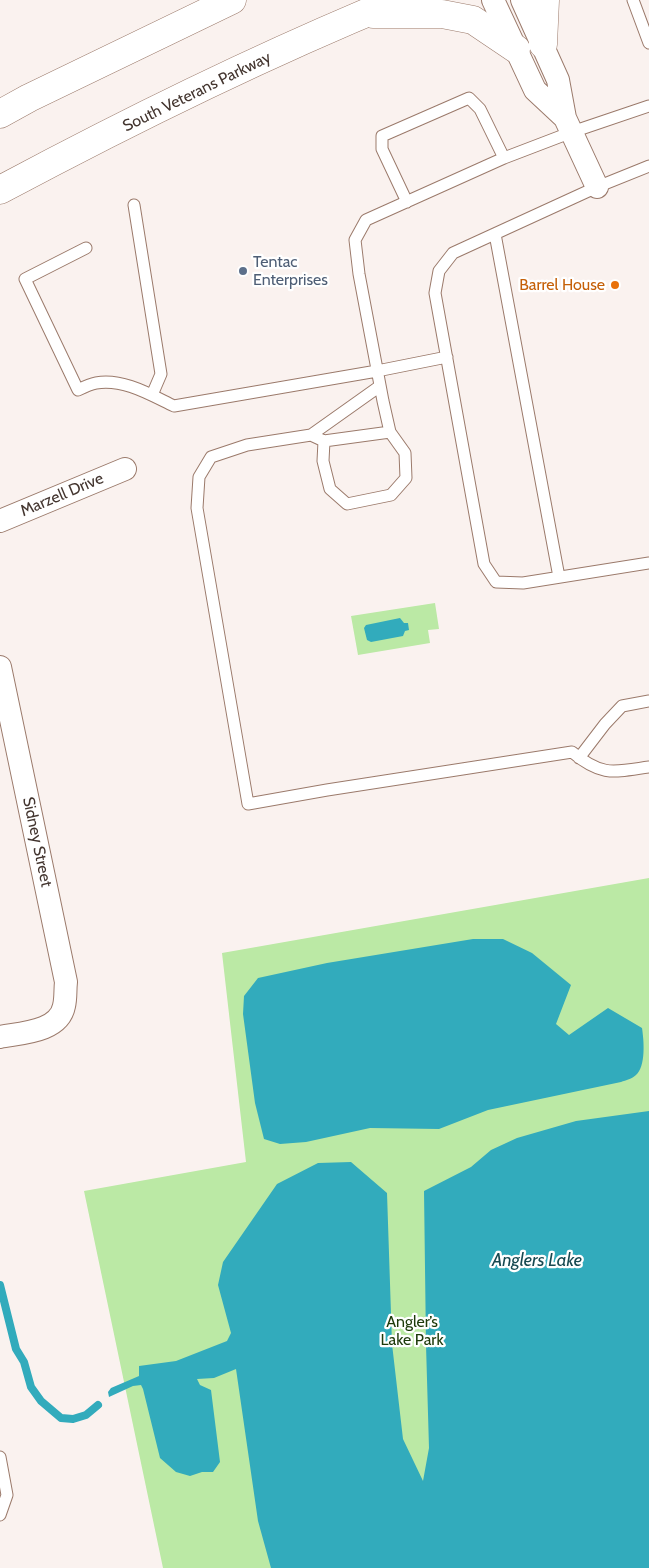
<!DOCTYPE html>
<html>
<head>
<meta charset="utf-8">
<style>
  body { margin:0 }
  canvas { display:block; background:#faf2ef }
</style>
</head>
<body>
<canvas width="649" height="1568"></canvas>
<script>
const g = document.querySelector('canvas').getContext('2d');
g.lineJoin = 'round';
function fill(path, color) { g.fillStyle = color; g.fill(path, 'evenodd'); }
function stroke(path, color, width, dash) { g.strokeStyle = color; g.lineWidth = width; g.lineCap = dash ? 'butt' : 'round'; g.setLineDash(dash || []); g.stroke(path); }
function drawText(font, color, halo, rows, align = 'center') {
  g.font = font + ' Cabin,sans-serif'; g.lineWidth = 4.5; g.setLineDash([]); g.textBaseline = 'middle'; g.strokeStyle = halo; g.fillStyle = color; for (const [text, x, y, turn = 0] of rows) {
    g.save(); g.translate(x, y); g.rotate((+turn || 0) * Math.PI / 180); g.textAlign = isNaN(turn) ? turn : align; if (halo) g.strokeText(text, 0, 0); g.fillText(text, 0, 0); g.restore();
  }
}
const green = new Path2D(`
  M 435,603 L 439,629 L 428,630 L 430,643 L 358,655 L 351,616 Z
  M 649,878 L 649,1568 L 163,1568 L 84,1191 L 246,1162 L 222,953 Z`);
const water = new Path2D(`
  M 400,618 L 404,623 L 408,623 L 409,630 L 405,631 L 403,636 L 371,642 L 367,640 L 364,628 L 366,625 Z
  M 473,939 L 503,939 L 532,953 L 571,985 L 556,1024 L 569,1035 L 608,1008 L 642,1028 C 644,1041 646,1066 636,1075 C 632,1079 626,1080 621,1082 L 488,1110 L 439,1129 L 370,1128 L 306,1142 L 280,1144 L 264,1139 L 255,1103 L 243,1014 L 244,996 L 258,978 L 327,963 Z
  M 649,1111 L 649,1568 L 271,1568 L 258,1521 L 236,1369 L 214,1378 L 197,1379 L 200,1385 L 211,1390 L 220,1462 L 213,1472 L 202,1472 L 190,1476 L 176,1472 L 160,1458 L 143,1389 L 141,1385 L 133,1386 L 109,1397 L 108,1392 L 111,1388 L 139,1376 L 139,1366 L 176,1361 L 227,1341 L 231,1333 L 218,1285 L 223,1262 L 277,1184 L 318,1163 L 351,1162 L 387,1193 L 392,1344 L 403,1439 L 423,1481 L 429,1448 L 426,1345 L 424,1191 L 471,1167 L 491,1150 L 517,1138 L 576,1121 Z`);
const stream = new Path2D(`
  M 0,1285 L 16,1349 L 24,1362 L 31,1387 L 41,1401 L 61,1418 L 73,1419 L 86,1415 L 98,1405`);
const lane = new Path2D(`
  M 633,0 L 649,43
  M 649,106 L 572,132 L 504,158 L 366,220 L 355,240 L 359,274 L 383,401 L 390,432 L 405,453 L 406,478 L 391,495 L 347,504 L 330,489 L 323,461 L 324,441 L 311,435 L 247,445 L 211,457 L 199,477 L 197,508 L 248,804 L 327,790 L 572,752 C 602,777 614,772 649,767
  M 649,166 L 597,187 L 453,253 L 439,271 L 435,293 L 484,564 L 496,582 L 523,583 L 649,563
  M 407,202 L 382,149 L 382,136 L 469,98 L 480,109 L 504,158
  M 134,205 L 161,374 L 152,395
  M 495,234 L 559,577
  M 86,248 L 25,279 L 78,390 C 84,387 90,384 96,383 C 123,378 151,395 174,406 L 377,371 L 447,357
  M 311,435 L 380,386
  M 324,441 L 390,432
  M 579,758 L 605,724 L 622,706 L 649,701
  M 0,1457 L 7,1495 L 0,1515`);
const street = new Path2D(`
  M 493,0 L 535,90 L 565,118
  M 522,0 L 558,80 L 565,118 L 597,187
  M 0,521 L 125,469
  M 0,667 L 66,982 C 65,990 66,998 64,1006 C 59,1032 21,1033 0,1037`);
const highway = new Path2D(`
  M 373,14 L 442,14 L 473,20 L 516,49
  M 543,44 L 545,0
  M 0,114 L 29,98 L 232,0
  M 0,190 C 129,121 261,56 397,0`);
const markers = [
  [243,271,5,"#5c6f8a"],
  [615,285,5,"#e8710a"]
];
const streetNames = [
  ["South Veterans Parkway",197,92,-26],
  ["Marzell Drive",62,495,-23],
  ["Sidney Street",37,842,78]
];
const serviceNames = [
  ["Tentac",253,262],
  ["Enterprises",253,280]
];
const foodNames = [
  ["Barrel House",605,285]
];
const parkNames = [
  ["Angler’s",412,1322],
  ["Lake Park",412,1340]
];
const waterNames = [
  ["Anglers Lake",537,1261]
];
fill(green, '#bbe9a5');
fill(water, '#32abbc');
stroke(stream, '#32abbc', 8);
stroke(lane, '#9b7a6b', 13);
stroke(street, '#9b7a6b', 24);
stroke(highway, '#9b7a6b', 29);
stroke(lane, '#fff', 11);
stroke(street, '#fff', 22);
stroke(highway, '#fff', 28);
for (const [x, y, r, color] of markers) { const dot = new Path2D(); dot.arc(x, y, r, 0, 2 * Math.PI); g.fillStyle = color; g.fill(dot); stroke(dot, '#fff', 2); }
drawText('16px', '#43352f', '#fff', streetNames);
drawText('16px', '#4e5e75', '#fff', serviceNames, 'left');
drawText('16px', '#c56008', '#fff', foodNames, 'right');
drawText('16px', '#1d3a0a', '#fff', parkNames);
drawText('italic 18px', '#174951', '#fff', waterNames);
</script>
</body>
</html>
